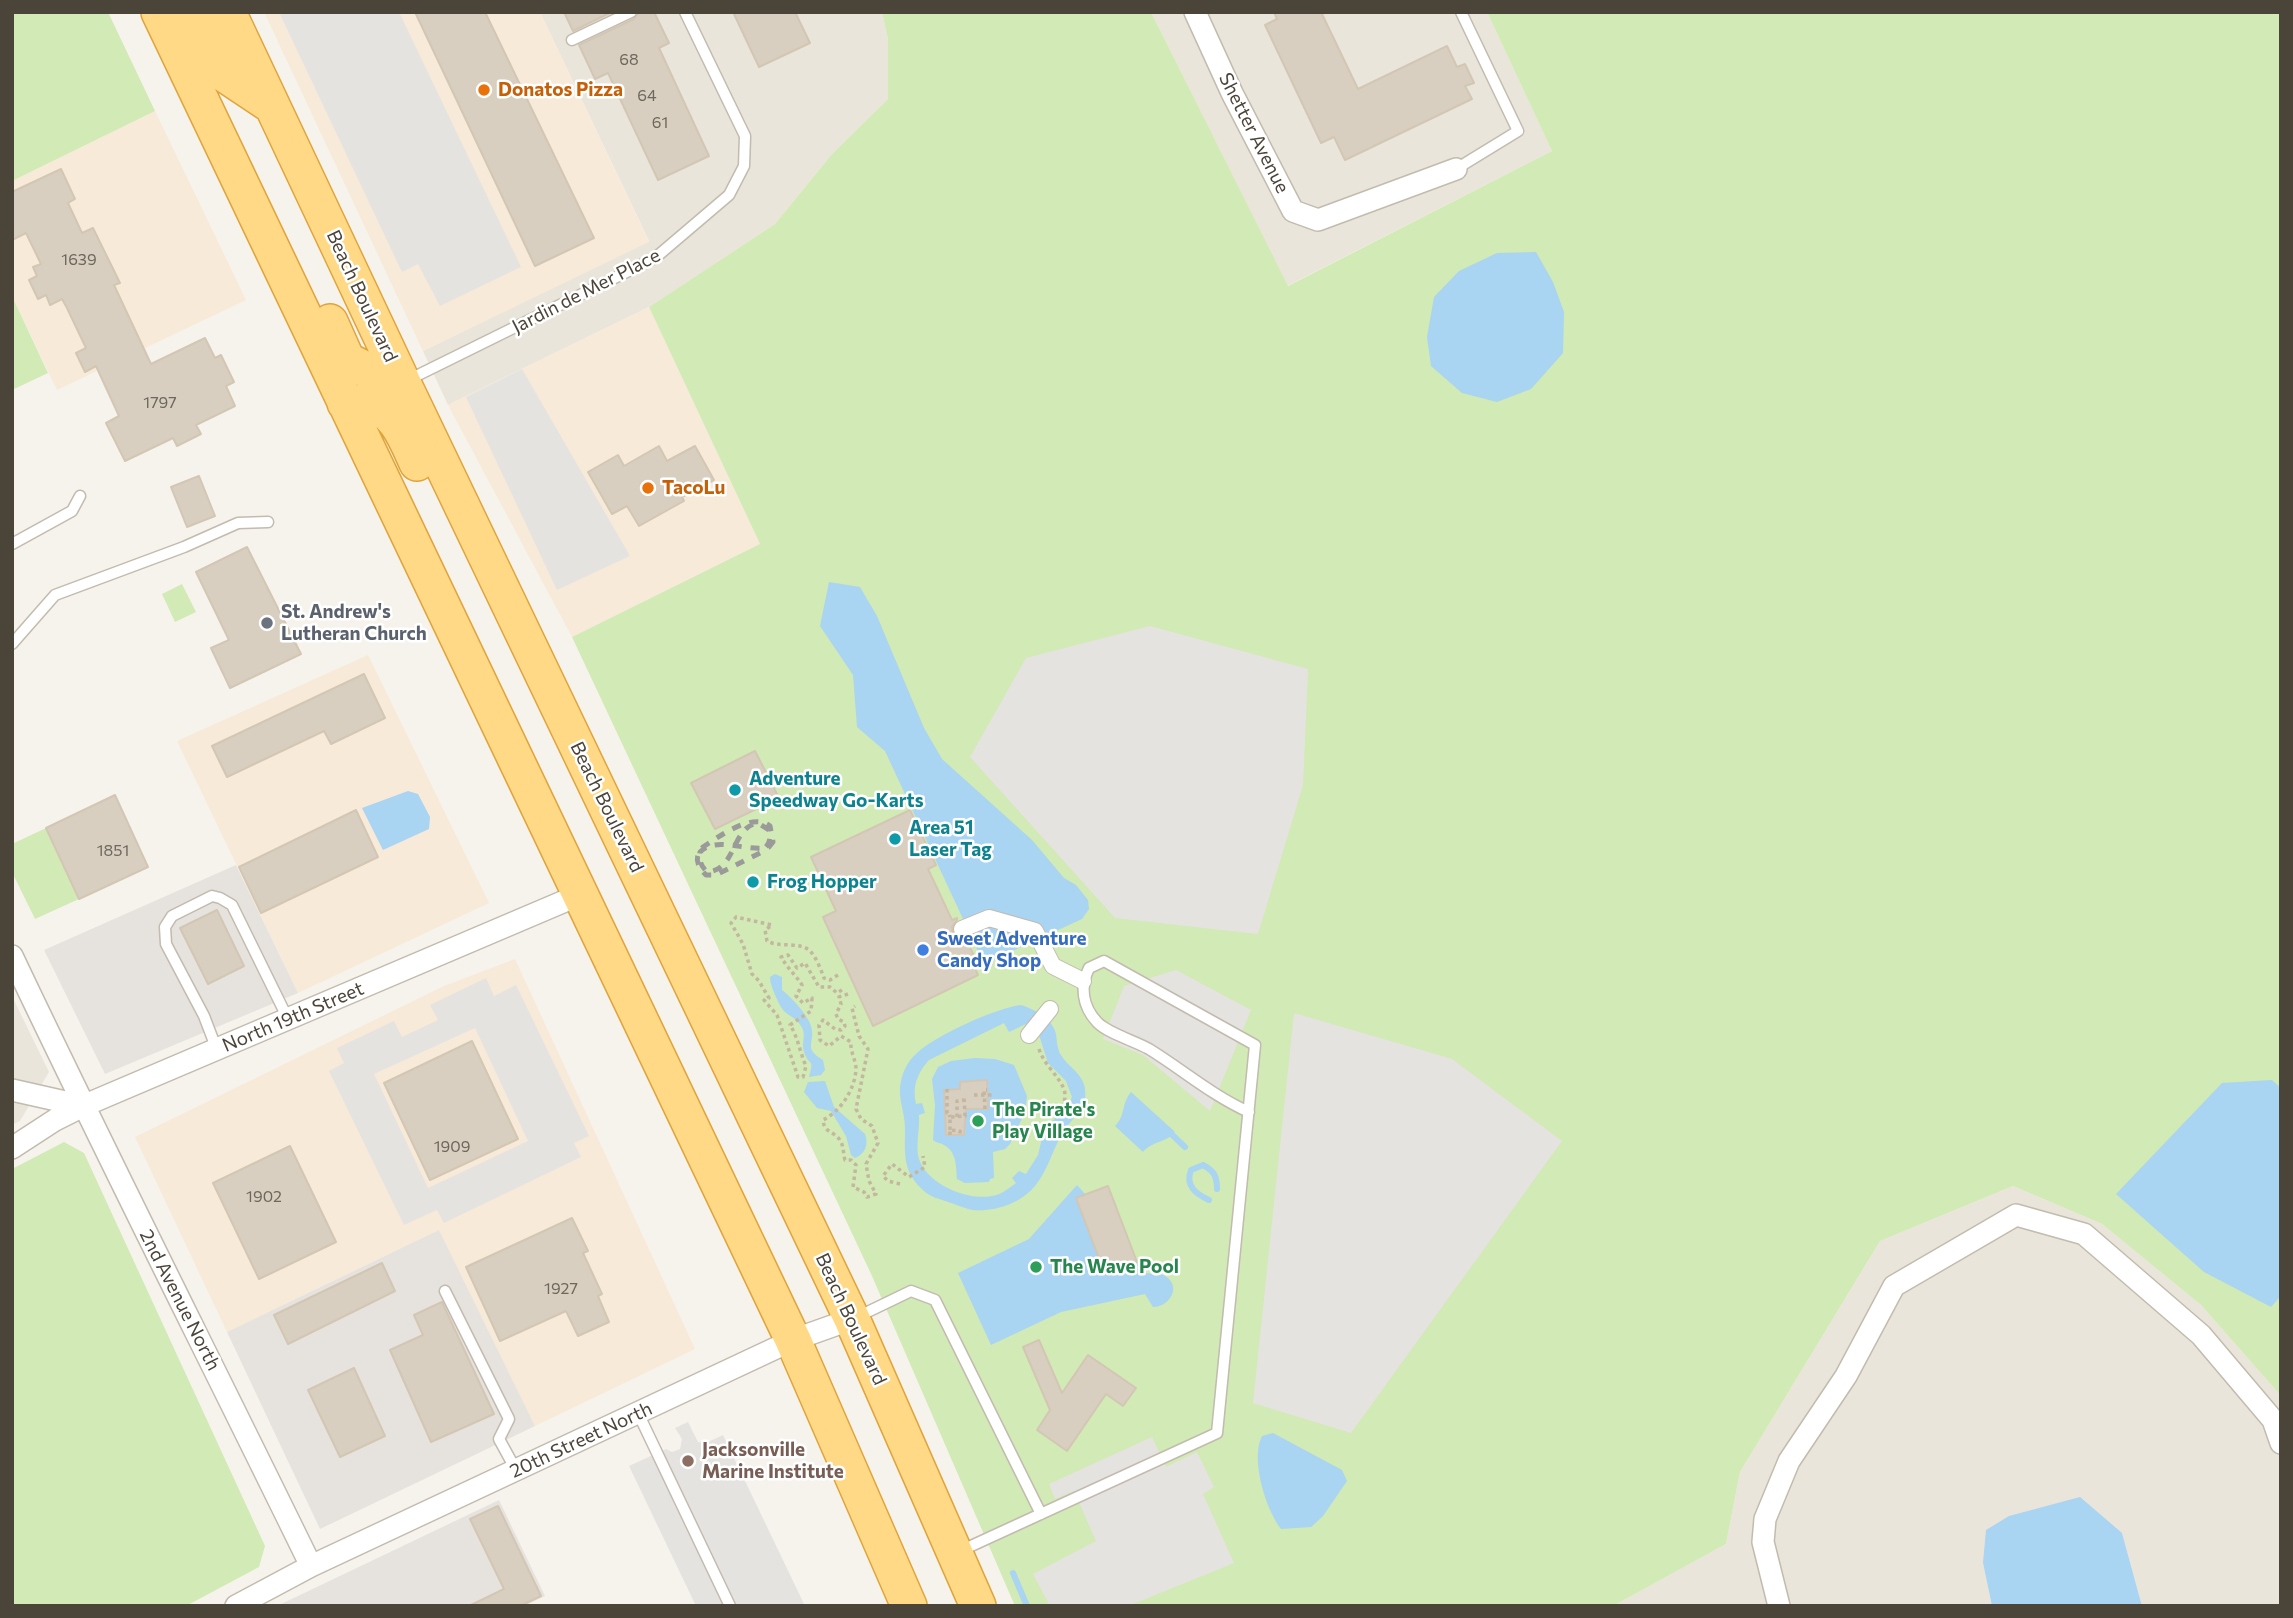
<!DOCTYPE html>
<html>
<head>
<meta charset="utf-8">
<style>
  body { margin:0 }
  #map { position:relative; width:2293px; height:1618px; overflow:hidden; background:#f6f3ec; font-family:Commissioner,sans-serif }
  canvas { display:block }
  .frame { position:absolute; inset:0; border:14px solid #4b4439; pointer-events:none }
</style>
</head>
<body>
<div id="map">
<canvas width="2293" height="1618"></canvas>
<div class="frame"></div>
</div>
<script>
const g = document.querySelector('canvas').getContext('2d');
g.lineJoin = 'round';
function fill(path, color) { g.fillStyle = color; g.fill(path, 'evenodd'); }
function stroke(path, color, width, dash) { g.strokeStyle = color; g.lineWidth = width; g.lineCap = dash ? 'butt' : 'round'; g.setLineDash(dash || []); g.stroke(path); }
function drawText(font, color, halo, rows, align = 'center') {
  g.font = font + ' Commissioner,sans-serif'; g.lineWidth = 5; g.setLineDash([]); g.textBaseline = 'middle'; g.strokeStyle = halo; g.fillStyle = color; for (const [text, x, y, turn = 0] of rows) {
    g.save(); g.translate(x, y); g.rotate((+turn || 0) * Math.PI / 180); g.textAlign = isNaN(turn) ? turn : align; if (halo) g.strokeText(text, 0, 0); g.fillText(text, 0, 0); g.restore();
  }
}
const residential = new Path2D(`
  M 540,12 L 882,12 L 888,39 L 888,99 L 832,154 L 775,224 L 649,307 L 448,405 L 423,351 L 649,241 Z
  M 1151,12 L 1487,12 L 1552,151 L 1287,286 Z
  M 12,996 L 49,1072 L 20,1121 L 12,1125 Z
  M 2013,1186 L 2102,1224 L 2201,1305 L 2281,1396 L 2281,1606 L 2142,1606 L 2122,1533 L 1983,1563 L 1992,1606 L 1613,1606 L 1726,1544 L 1740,1472 L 1880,1241 Z`);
const commercial = new Path2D(`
  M 264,12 L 540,12 L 649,242 L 423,351 Z
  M 155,111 L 246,300 L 57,390 L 12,296 L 12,181 Z
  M 649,307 L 760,544 L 572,637 L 448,405 Z
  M 368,655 L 489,903 L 298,993 L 177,741 Z
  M 515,959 L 695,1349 L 535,1426 L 439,1230 L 227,1332 L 135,1137 L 444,986 Z`);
const industrial = new Path2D(`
  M 236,865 L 298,993 L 105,1074 L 44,950 Z
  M 439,1230 L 535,1426 L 320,1529 L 227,1332 Z
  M 499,1500 L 545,1596 L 524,1606 L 277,1606 Z`);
const green = new Path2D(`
  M 12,12 L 108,12 L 155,111 L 12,181 Z
  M 882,12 L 1151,12 L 1288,286 L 1552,151 L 1487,12 L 2281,12 L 2281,1088 L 2271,1080 L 2270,1307 L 2281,1296 L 2281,1396 L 2201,1305 L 2102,1224 L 2013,1186 L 1880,1241 L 1740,1472 L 1726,1544 L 1613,1606 L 1015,1606 L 872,1276 L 572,637 L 760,544 L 649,307 L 775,224 L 832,154 L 888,99 L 888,39 Z
  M 12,296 L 48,373 L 12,390 Z
  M 182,584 L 196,612 L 175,622 L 162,594 Z
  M 46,828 L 79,899 L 35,919 L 12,872 L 12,844 Z
  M 64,1142 L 84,1153 L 265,1546 L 259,1567 L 186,1606 L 12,1606 L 12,1169 Z`);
const parking = new Path2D(`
  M 279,12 L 399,12 L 521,267 L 440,306 L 418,264 L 402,272 Z
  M 522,369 L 630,556 L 557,590 L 466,397 Z
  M 1150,626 L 1308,669 L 1303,785 L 1258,934 L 1115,918 L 970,757 L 1026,658 Z
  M 1176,970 L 1251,1010 L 1210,1111 L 1143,1055 L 1103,1039 L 1124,986 Z
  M 486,978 L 494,996 L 516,985 L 589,1136 L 574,1143 L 581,1157 L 444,1223 L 437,1210 L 404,1225 L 329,1071 L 344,1063 L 337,1048 L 394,1021 L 402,1037 L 438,1020 L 430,1005 ZM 475,1028 L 528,1141 L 428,1188 L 374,1074 Z
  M 1294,1013 L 1452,1059 L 1562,1141 L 1351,1433 L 1253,1403 Z
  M 688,1422 L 698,1442 L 706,1443 L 723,1435 L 805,1606 L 696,1606 L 629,1466 L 666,1449 L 672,1452 L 680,1449 L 682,1439 L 675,1428 Z
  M 1152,1437 L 1166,1467 L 1197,1452 L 1214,1487 L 1203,1494 L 1234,1563 L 1128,1606 L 1050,1606 L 1033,1574 L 1096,1541 L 1074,1491 L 1055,1499 L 1049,1484 Z`);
const water = new Path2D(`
  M 1536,252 L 1553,282 L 1564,312 L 1563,353 L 1531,389 L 1497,402 L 1462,393 L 1431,366 L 1427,337 L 1434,297 L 1459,271 L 1497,253 Z
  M 829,582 L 860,587 L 877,616 L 924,728 L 942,759 L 1032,840 L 1064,878 L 1076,885 L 1088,900 L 1089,909 L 1082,919 L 984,964 L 885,751 L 857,727 L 853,675 L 820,626 Z
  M 408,791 L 418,794 L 430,817 L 429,829 L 383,850 L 362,808 Z
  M 775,974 L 782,977 L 782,990 C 792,998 807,1014 811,1026 C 816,1043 802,1048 823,1060 L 825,1070 L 821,1075 L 809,1077 C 815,1057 809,1067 804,1052 C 801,1043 807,1034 801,1026 C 796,1018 791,1017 785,1012 C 780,1008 769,983 770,977 Z
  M 1021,1005 C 1036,1010 1052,1018 1056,1034 C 1057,1041 1057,1049 1061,1055 C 1068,1067 1083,1073 1085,1089 C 1088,1111 1071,1117 1062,1134 C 1052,1151 1048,1170 1035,1186 C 1021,1203 995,1212 973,1210 C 965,1209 956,1204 948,1202 C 940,1199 930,1197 924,1191 C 902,1171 905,1155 905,1128 C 905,1112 897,1097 901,1081 C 903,1071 908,1061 916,1054 C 934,1036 996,1008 1021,1005 ZM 1004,1023 L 1009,1032 L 1026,1024 L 1032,1024 L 1037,1029 L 1048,1063 L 1066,1081 L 1072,1097 L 1068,1106 L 1048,1125 L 1042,1138 L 1038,1155 L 1026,1174 L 1019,1171 L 1012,1178 L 1016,1183 C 1009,1188 1001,1195 992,1196 C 967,1201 927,1184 919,1159 C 915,1146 920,1129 919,1115 L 925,1113 L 922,1103 L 916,1104 C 912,1087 917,1073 929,1060 Z
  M 975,1058 L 995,1059 L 1014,1065 L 1027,1096 L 1025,1112 L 1010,1144 L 1005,1149 L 993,1152 L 994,1178 L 990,1179 L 989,1182 L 965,1183 L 957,1179 C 956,1167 957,1152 944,1145 C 941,1143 936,1143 933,1140 L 935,1105 L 932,1079 L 938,1067 L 951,1061 Z
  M 2272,1080 L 2281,1088 L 2281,1296 L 2271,1307 L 2204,1272 L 2116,1194 L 2222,1083 Z
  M 825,1081 L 834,1107 L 865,1134 C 869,1145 865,1154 855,1158 L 851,1155 L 846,1136 L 831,1111 L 817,1108 L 804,1092 L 808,1082 Z
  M 1131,1092 L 1175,1132 C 1166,1143 1152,1141 1143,1152 L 1115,1126 C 1125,1117 1122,1102 1131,1092 Z
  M 1077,1185 L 1085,1194 L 1076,1198 L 1137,1262 L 1142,1273 C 1149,1274 1159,1272 1165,1276 C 1182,1286 1170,1307 1153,1307 L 1145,1294 L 1061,1312 L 991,1345 L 958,1273 L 1029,1239 Z
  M 1273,1433 L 1342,1470 L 1347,1481 L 1323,1516 L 1311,1527 L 1281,1529 C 1266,1510 1250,1459 1262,1436 Z
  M 2080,1497 L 2122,1533 L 2142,1606 L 1992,1606 L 1983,1563 L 1986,1530 L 2009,1516 Z`);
const stream = new Path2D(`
  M 1166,1129 L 1185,1147
  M 1209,1200 C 1196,1194 1185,1186 1191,1170 L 1203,1165 C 1214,1171 1217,1176 1217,1189
  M 1013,1573 L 1027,1606`);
const building = new Path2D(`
  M 415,12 L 485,12 L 594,238 L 535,266 Z
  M 564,12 L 612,12 L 573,31 Z
  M 639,12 L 654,12 L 669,43 L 659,48 L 709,156 L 658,180 L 608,73 L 595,79 L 579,45 L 634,19 Z
  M 733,12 L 795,12 L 810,43 L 759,67 Z
  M 1274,12 L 1321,12 L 1358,89 L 1447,46 L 1457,67 L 1465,64 L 1474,83 L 1465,86 L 1472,99 L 1345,160 L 1334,137 L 1321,143 L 1265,25 L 1277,19 Z
  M 61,169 L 75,199 L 68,203 L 82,233 L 93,228 L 120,283 L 114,285 L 151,364 L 205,338 L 215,358 L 221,355 L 234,382 L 226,386 L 235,406 L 196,425 L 201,434 L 177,446 L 173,438 L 125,461 L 106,423 L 119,416 L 96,366 L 85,372 L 76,353 L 86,348 L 67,308 L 62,299 L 50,305 L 46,295 L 38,299 L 29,280 L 37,276 L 33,267 L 41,264 L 26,233 L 12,240 L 12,192 Z
  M 659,446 L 667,461 L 695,446 L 714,480 L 682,497 L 684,501 L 639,526 L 627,506 L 612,514 L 588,472 L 618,455 L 624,466 Z
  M 199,476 L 215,516 L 187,527 L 171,487 Z
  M 247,547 L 301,654 L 230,688 L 211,648 L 229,640 L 196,572 Z
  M 364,674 L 385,718 L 331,744 L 324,731 L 227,777 L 212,746 Z
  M 755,751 L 779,798 L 715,829 L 691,783 Z
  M 115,795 L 148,867 L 79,899 L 46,828 Z
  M 356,810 L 378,857 L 261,913 L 239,867 Z
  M 910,810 L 936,865 L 928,869 L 952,920 L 957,918 L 957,920 L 952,927 L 953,934 L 960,939 L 966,939 L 974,956 L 970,958 L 978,975 L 873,1026 L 823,917 L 836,911 L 811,857 Z
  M 217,910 L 244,966 L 208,984 L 180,928 Z
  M 472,1041 L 518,1139 L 430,1180 L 384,1083 Z
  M 987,1080 L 988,1109 L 966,1109 L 964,1135 L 946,1135 L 944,1090 L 960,1089 L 960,1082 Z
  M 290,1146 L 336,1242 L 259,1279 L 213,1183 Z
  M 1108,1186 L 1137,1262 L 1105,1274 L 1076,1198 Z
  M 572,1218 L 588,1251 L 583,1253 L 602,1294 L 598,1296 L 609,1322 L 578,1336 L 566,1311 L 500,1341 L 466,1267 Z
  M 382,1263 L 395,1291 L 288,1344 L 274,1315 Z
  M 442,1302 L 494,1414 L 431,1442 L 390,1350 L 423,1335 L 414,1315 Z
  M 1039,1340 L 1062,1393 L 1088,1355 L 1136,1388 L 1123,1406 L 1106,1394 L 1067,1451 L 1037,1430 L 1050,1410 L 1023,1347 Z
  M 354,1368 L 385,1436 L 340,1457 L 308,1390 Z
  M 498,1506 L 541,1596 L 520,1606 L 469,1606 L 504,1589 L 470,1519 Z`);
const path = new Path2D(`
  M 838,975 L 830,980 L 824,978 C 821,970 817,959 811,952 C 802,941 779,948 767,941 L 765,930 L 772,925 L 736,917 L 731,923 L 743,944 L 752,974 L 759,981 L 769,998 L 764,1000 L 777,1015 L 798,1077 L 803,1077 L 806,1066 C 800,1053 798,1037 790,1025 L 811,1011 L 812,998 L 803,1003 L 796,996 L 802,985 C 795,974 788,969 781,957 L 788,955 L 797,968 L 805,963 L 819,987 L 830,987 L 837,993 L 845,988
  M 848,994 L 839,997 L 841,1004 L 836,1014 L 838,1019 L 844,1022 L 845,1026 L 841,1030 L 835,1029 L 823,1020 L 819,1025 L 820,1040 L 829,1046 L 841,1036 L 851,1042 C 850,1052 856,1060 856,1069 C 855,1089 841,1111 823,1120 C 824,1134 836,1131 841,1142 C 844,1148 843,1154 845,1160 L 851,1160 L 856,1165 L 853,1187 L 864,1192 L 867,1197 L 876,1194 L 869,1181 L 866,1164 L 878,1143 L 872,1126 L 861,1119 L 856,1109 L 868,1049 L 859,1036 L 852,1008 L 855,1006
  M 1039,1049 C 1047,1074 1078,1087 1059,1110
  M 947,1089 L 947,1113 L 949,1113 L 950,1117
  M 974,1095 L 994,1095
  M 985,1109 L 984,1090 L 987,1090
  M 957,1117 L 957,1101 L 964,1100
  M 950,1130 L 950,1117 L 965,1116 L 964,1096
  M 950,1135 L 950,1130 L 960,1131 L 960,1135
  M 900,1184 L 888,1181 L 883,1176 L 892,1164 L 909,1177 L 925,1167 L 923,1156`);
const service = new Path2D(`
  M 572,40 L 631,12
  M 1456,169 L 1518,131 L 1461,12
  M 406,381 L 655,258 L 729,195 L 744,166 L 745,136 L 685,12
  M 12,544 L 72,511 L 80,496
  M 12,644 L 55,595 L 184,547 L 238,523 L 268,522
  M 217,1050 L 204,1016 L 166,944 L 165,927 L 172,916 L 212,896 L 220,898 L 232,905 L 288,1019
  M 445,1291 L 509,1419 L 499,1439 L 516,1470
  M 855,1318 L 911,1291 L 935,1300 L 1041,1514
  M 638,1413 L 730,1606
  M 958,1552 L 1217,1433 L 1255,1045 L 1104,961 L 1089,968 C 1080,986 1082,1006 1097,1022 C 1107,1033 1135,1041 1149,1049 C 1183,1070 1213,1096 1249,1112`);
const pedestrian = new Path2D(`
  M 962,929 L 989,918 L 1035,931 L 1053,966 L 1083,981
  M 1029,1035 L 1050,1009`);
const minor = new Path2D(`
  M 1195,12 L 1232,93 L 1293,211 L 1318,220 L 1456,169
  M 12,956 C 109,1161 212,1363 311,1566
  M 12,1090 L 83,1106
  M 12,1148 L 55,1120 L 83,1106 L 579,895
  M 236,1606 L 311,1566 L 793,1340 L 852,1319
  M 1779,1606 L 1763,1542 L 1765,1519 L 1789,1461 L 1846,1376 L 1894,1286 L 2016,1215 L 2084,1234 L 2201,1335 L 2273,1420 L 2281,1443`);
const trunk = new Path2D(`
  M 159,12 L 793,1340 L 909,1606
  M 196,12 L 227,76 L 272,106
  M 228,12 L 403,383 L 852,1319 L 978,1606
  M 330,322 L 347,360 L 378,376 L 403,383
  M 345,403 C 352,403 361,402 368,403 C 395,408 407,441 417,463`);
const rail = new Path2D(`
  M 760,853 L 716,875 L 706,875 C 696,865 694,857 703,847 C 720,836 752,812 770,826 L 773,842 L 769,847 C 748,853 717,835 700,852 C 699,861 701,866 707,872 C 737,870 731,827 758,823 L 769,830 C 772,842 768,845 760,853`);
const markers = [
  [484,90,7,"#e8710a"],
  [648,488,7,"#e8710a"],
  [267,623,7,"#6b7280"],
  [735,790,7,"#0f9aa8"],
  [895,839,7,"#0f9aa8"],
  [753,882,7,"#0f9aa8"],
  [923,950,7,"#3f7fe0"],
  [978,1121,7,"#2e9e5b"],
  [1036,1267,7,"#2e9e5b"],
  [688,1461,7,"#8d6e63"]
];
const numberNames = [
  ["68",629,60],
  ["64",647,96],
  ["61",660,123],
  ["1639",79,260],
  ["1797",160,403],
  ["1851",113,851],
  ["1909",452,1147],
  ["1902",264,1197],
  ["1927",561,1289]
];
const foodNames = [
  ["Donatos Pizza",498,90],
  ["TacoLu",662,488]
];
const streetNames = [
  ["Shetter Avenue",1254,133,63],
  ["Jardin de Mer Place",586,291,-27],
  ["Beach Boulevard",362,296,65],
  ["Beach Boulevard",607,807,64],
  ["North 19th Street",293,1017,-23],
  ["2nd Avenue North",180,1300,63],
  ["Beach Boulevard",851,1319,65],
  ["20th Street North",581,1440,-25]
];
const worshipNames = [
  ["St. Andrew's",281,612],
  ["Lutheran Church",281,634]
];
const cultureNames = [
  ["Adventure",749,779],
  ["Speedway Go-Karts",749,801],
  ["Area 51",909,828],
  ["Laser Tag",909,850],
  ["Frog Hopper",767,882]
];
const shopNames = [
  ["Sweet Adventure",937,939],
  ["Candy Shop",937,961]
];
const leisureNames = [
  ["The Pirate's",992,1110],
  ["Play Village",992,1132],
  ["The Wave Pool",1050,1267]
];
const educationNames = [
  ["Jacksonville",702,1450],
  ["Marine Institute",702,1472]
];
fill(residential, '#eae5da');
fill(commercial, '#f7ead8');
fill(industrial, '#e6e2dd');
fill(green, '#d2eab5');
fill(parking, '#e5e3e0');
fill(water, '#a9d4f2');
stroke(stream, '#a9d4f2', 6);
fill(building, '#d8cfc1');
stroke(building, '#d3c7b4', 2);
stroke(service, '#c2bbae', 13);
stroke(pedestrian, '#c2bbae', 18);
stroke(minor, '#c2bbae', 24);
stroke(trunk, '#e0a43c', 38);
stroke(path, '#c4b79f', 3.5, [3.5, 3.5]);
stroke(service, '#fff', 10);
stroke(pedestrian, '#fff', 16);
stroke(minor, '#fff', 21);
stroke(trunk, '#ffd985', 35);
stroke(rail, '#9a9a9a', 5, [9, 9]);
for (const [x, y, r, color] of markers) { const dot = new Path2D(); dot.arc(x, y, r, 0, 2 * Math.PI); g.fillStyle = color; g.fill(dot); stroke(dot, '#fff', 2.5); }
drawText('16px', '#6e675b', null, numberNames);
drawText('bold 19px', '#c56008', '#fff', foodNames, 'left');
drawText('19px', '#4b4439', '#fff', streetNames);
drawText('bold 19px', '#5b616d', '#fff', worshipNames, 'left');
drawText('bold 19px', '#0d838f', '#fff', cultureNames, 'left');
drawText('bold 19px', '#366cbe', '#fff', shopNames, 'left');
drawText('bold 19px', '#27864d', '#fff', leisureNames, 'left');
drawText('bold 19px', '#785e54', '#fff', educationNames, 'left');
</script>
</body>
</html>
